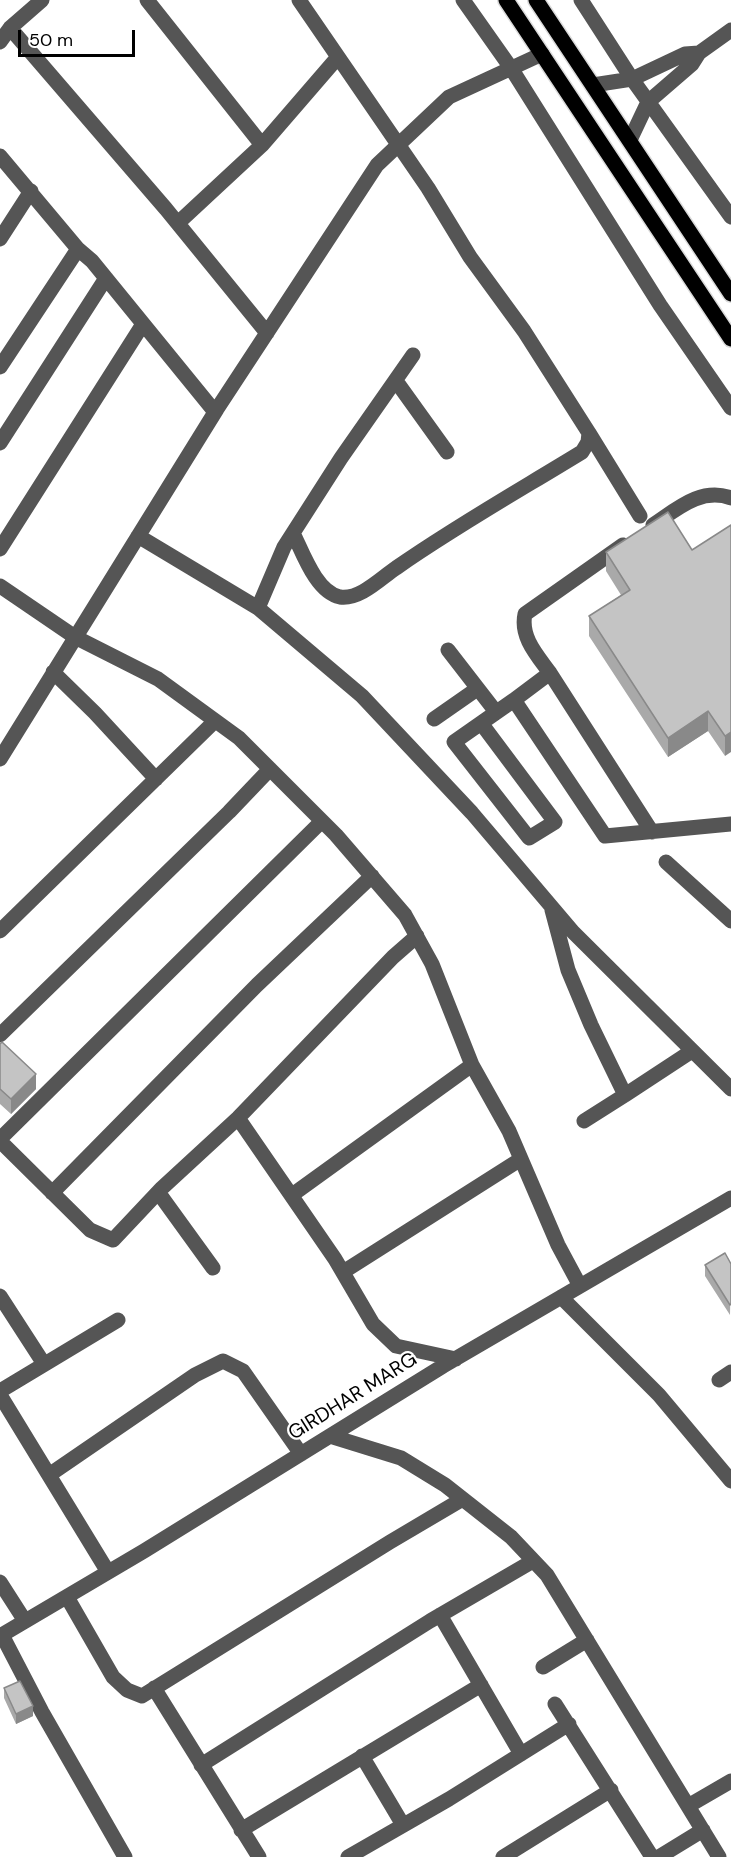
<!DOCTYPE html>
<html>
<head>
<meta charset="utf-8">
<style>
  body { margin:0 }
  #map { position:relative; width:731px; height:1857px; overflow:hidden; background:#fff; font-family:"DM Sans",sans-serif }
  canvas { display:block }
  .scale { position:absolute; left:18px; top:30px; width:117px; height:27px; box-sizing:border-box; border:3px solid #000; border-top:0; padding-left:8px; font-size:18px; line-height:21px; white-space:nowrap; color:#000; -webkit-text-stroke:4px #fff; paint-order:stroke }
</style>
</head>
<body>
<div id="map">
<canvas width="731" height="1857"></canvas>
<div class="scale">50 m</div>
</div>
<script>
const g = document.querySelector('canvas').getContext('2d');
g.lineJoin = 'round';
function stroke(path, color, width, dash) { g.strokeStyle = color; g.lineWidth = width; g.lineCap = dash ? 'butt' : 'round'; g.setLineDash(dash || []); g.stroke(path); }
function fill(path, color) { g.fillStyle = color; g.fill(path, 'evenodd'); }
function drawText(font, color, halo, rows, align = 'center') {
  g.font = font + ' "DM Sans",sans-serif'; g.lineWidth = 4.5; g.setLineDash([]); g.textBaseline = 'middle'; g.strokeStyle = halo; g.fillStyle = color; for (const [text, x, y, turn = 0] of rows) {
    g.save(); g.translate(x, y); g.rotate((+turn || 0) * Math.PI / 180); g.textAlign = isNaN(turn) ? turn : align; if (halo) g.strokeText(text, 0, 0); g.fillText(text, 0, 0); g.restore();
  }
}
const minor = new Path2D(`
  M 147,0 L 262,145
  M 463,0 L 511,68 L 660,305 L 731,408
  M 581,0 L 632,79 L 731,217
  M 10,28 L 166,209 L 267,333
  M 0,42 L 10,28 L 42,0
  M 699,53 L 731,30
  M 593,85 L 632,79 L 685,54 L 699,53 L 692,64 L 648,102 L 630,140
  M 0,156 L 78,249 L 92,261 L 215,412
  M 178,223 L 262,145 L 338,57
  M 0,239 L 31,191
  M 0,367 L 78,249
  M 396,381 L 447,452
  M 589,433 L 640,516
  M 0,443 L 106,278
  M 653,525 C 677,509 701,487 731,498
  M 293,533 C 303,553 316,592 340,597 C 360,600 381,578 396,568 C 456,526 520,490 582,452 L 588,442 L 589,433 L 524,331 L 470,257 L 428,188 L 299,0
  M 138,536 L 258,608 L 362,696 L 472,813 L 573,932 L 731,1089
  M 0,549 L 143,324
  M 0,586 L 75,637 L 158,679 L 239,738 L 336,835 L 405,915 L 432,964 L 472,1065 L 509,1131 L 558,1245 L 580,1286
  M 258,608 L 284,547 L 341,458 L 413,355
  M 448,650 L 496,712
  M 53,672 L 95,713 L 156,779
  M 550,673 C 537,655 520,637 525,614 L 623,545
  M 434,719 L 477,689
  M 481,723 L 555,822 L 529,838 L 454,742 L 514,700
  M 0,759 L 217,409 L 377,165 L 449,97 L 542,54
  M 652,832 L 550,673 L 514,700 L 605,836 L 731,824
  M 666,862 L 731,921
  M 552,910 L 568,970 L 591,1025 L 625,1095 L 692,1051
  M 0,931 L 215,721
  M 0,1035 L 229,812 L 270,769
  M 238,1118 L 335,1259 L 373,1324 L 396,1346 L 456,1359
  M 584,1121 L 625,1095
  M 0,1139 L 322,821
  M 0,1141 L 90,1230 L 113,1240 L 162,1188 L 238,1118 L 393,957 L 417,936
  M 158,1192 L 213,1268
  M 52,1193 L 257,985 L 372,876
  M 292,1195 L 472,1065
  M 343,1272 L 521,1159
  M 0,1296 L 44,1364
  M 561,1297 L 659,1395 L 731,1481
  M 719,1380 L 731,1372
  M 0,1391 L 118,1320
  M 0,1395 L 108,1572
  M 330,1436 L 401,1458 L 445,1485 L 511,1537 L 547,1575 L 719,1857
  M 49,1475 L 195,1375 L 223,1361 L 243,1371 L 301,1454
  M 0,1582 L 25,1621
  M 67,1597 L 113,1677 L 127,1690 L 142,1696 L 390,1542 L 461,1500
  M 440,1615 L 521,1754
  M 2,1635 L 42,1712 L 125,1857
  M 0,1636 L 144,1551 L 443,1366 L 731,1198
  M 543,1667 L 587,1640
  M 154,1688 L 259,1857
  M 555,1704 L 652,1857
  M 362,1756 L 403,1825
  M 201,1765 L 430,1621 L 533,1561
  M 688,1806 L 731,1781
  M 241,1830 L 481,1685
  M 348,1857 L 449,1799 L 569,1724
  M 503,1857 L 611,1790
  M 659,1857 L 703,1830`);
const major = new Path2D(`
  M 506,0 L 731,339
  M 536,0 L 731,294`);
const wall = new Path2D(`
  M 731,525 L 725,756 L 708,731 L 668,757 L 589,636 L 589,616 L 621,595 L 606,571 L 606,552 L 692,550 Z
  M 0,1044 L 36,1089 L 11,1114 L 0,1104 Z
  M 731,1264 L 730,1315 L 705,1276 L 705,1265 Z
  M 4,1688 L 33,1716 L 16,1724 L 4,1698 Z`);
const shadedWall = new Path2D(`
  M 708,711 L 708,731 L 668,757 L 668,738 Z
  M 731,732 L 731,752 L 725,756 L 725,736 Z
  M 36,1074 L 36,1089 L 11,1114 L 11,1099 Z
  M 33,1706 L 33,1716 L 16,1724 L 16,1714 Z`);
const building = new Path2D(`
  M 668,512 L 692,550 L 731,525 L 731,732 L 725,736 L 708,711 L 668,738 L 589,616 L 630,590 L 606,552 Z
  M 2,1042 L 36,1074 L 11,1099 L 0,1089 L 0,1044 Z
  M 725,1253 L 731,1264 L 731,1304 L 730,1305 L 705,1265 Z
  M 20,1681 L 33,1706 L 16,1714 L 4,1688 Z`);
const streetNames = [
  ["GIRDHAR MARG",353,1397,-32]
];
stroke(major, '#dbdbdb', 18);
stroke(minor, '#555', 15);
stroke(major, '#000', 15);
fill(wall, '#a9a9a9');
fill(shadedWall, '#898989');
fill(building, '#c4c4c4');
stroke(building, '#898989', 1.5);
drawText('20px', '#000', '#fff', streetNames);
</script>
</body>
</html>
